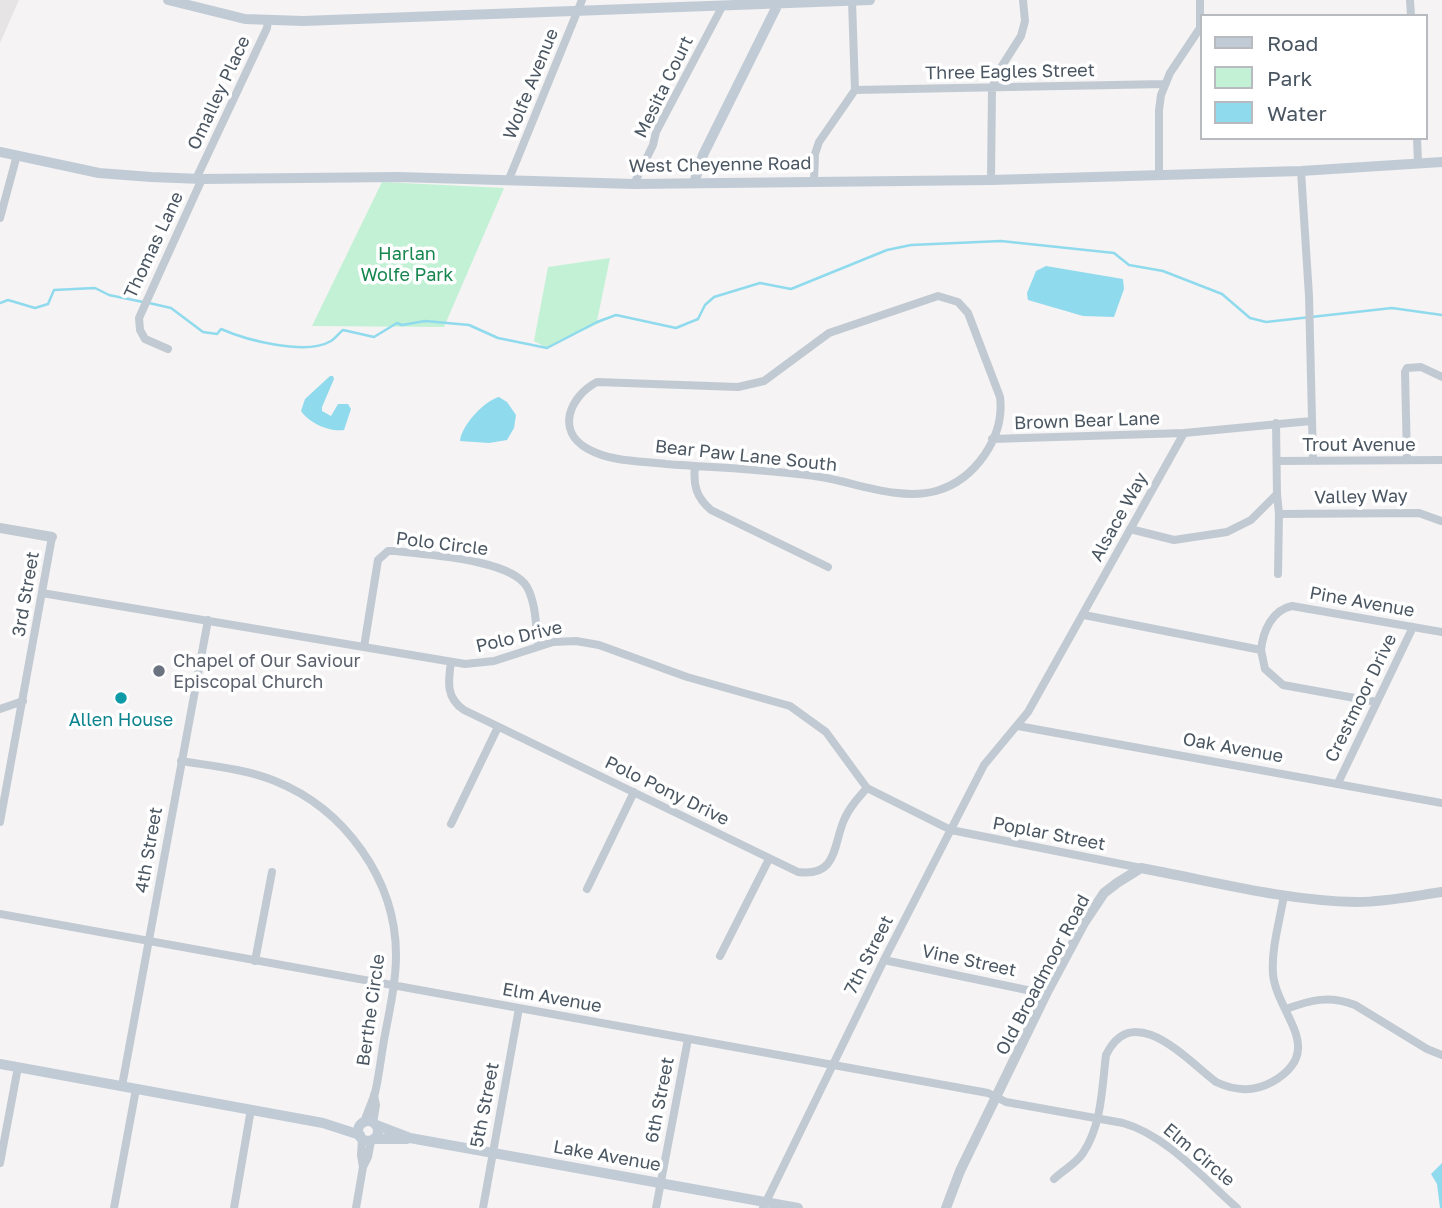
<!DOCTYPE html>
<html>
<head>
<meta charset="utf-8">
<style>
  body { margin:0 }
  #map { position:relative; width:1442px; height:1208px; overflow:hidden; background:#f5f3f3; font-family:"Golos Text",sans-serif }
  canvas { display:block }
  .legend { position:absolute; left:1200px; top:14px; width:228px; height:126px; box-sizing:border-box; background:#fff; border:2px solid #b7bbc0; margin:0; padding:9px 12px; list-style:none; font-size:21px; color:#4a5661 }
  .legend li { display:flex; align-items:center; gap:14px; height:35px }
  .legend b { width:35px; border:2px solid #b7bbc0 }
</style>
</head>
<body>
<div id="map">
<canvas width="1442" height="1208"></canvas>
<ul class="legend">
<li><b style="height:9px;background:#c1cbd6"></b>Road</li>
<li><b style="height:19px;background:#c3f1d5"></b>Park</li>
<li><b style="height:19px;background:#90daee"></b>Water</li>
</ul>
</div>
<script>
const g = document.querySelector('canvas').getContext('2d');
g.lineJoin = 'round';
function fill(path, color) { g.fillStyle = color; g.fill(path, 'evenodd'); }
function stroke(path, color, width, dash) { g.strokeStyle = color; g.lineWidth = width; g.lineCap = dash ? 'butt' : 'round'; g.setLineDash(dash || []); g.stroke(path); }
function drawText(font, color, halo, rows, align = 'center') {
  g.font = font + ' "Golos Text",sans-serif'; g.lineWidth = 7; g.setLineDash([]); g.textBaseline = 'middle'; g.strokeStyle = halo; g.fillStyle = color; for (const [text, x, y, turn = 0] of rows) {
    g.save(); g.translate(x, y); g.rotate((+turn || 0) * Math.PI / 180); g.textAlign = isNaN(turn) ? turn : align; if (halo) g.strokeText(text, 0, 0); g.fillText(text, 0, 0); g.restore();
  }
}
const education = new Path2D(`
  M 0,0 L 19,0 L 0,43 Z`);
const green = new Path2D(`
  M 382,182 L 504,188 L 444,327 L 312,326 Z
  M 610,258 L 597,321 L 616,315 L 547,348 L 534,341 L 548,267 Z`);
const water = new Path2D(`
  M 1046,266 L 1123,279 L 1124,289 L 1114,317 L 1083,316 L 1028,300 L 1027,293 L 1036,271 Z
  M 330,376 L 333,376 L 334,379 L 322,407 L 322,411 L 331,416 L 338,404 L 348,404 L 351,409 L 344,430 C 329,432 309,423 301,411 L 305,399 Z
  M 499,397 L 507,402 L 516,415 L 514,428 L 507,440 L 489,443 L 460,441 C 461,426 485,400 499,397 Z
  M 1442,1163 L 1442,1208 L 1440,1208 L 1437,1184 L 1431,1174 Z`);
const stream = new Path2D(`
  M 0,303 L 8,300 L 35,308 L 48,304 L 54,290 L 95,288 L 109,295 L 143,302
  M 149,303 L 171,308 L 203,332 L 217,334 L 221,329 C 246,340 306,356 331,341 C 335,339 339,333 343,330 L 374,337 L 397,323 L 402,325 L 425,321 L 469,325 L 498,338 L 547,348 L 597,322 L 616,315 L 676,328 L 698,319 L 705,305 L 714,297 L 760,283 L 791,289 L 887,250 L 911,245 L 1001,241 L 1114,253 L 1129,265 L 1163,271 L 1222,294 L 1250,318 L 1266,322 L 1392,308 L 1442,315`);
const minor = new Path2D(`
  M 1410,0 L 1411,16
  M 855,90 L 1165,84
  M 1417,138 L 1418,163
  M 1301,171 L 1309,296 L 1313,460
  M 1159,174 L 1159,110 L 1161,95 L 1170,73 L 1200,28 L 1200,0
  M 196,179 L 267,28 L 268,20
  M 509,179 L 582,0
  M 991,180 L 992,88 L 1000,69 L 1021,36 L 1025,21 L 1023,0
  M 814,181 L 815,154 L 819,142 L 855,90 L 852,1
  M 634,184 L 653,145 L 656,132 L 723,5
  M 0,218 L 17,155
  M 938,296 L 958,302 L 968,313 L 1000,397 C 1005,437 975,480 936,491 C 900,501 857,483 821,477 C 769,469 718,468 666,464 C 641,461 611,462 588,449 C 555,431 570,396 597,382 L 738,387 L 764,381 L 829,333 Z
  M 168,349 L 145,339 L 140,330 L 139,318 L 202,179
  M 992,439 L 1184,433
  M 1407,460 L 1405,372 L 1407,368 L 1421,367 L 1442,377
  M 1277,461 L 1442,460
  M 695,466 C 693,485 696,497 711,510 L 828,567
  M 1277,494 L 1279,514 L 1278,574
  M 1279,514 L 1419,513 L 1441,521
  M 1130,529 L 1174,540 L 1227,532 L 1251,520 L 1277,494 L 1276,423
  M 42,593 L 465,664 L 494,661 L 553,642 L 576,641 L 599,645 L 687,677 L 790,706 L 826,732 L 867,788 L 951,830 L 1141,868
  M 1084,615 L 1261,650 L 1265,669 L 1283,685 L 1377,702
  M 364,647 L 378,560 L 388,551 L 395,551 C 426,555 511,559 527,587 C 536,603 536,627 538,645
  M 1261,650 C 1263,631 1272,610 1292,606 L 1442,632
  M 451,662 C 448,682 446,698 464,710 L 798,872 C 838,877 833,845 844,820 C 849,808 858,798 867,788
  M 0,709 L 23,701
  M 1018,726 L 1442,803
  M 181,761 C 212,766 246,769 275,781 C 345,809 396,880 396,955 C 396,984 389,1012 384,1040 C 381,1057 379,1076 375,1093 C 372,1103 367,1112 364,1123
  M 1338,783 L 1413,627
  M 0,822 L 52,537
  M 451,824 L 498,727
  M 587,889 L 634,792
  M 0,914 L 988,1093 L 1006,1102 L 1123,1123 C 1166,1135 1204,1179 1237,1208
  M 720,956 L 769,859
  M 884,960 L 1046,994
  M 255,961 L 272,872
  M 1286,1009 C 1311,1000 1329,995 1355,1005 L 1427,1049 L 1442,1055
  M 122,1086 L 208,620
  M 373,1123 L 376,1105 L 374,1095
  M 362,1139 L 361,1155 L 363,1167
  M 0,1163 L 18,1067
  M 1054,1179 C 1063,1170 1076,1164 1083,1153 C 1102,1125 1102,1087 1106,1055 C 1133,999 1187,1060 1216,1082 C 1235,1091 1254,1092 1272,1082 C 1328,1050 1277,1015 1273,974 C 1271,949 1280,920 1284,895
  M 114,1208 L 136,1089
  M 234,1208 L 251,1109
  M 356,1208 L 363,1167 L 368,1157 L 371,1141
  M 483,1208 L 519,1008
  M 656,1208 L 688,1039
  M 763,1208 L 884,960 L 984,765 L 1028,712 L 1184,433 L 1311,421`);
const tertiary = new Path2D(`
  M 0,528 L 52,537
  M 946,1208 L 960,1171 L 1046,994 L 1084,923 L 1104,893 L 1117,883 L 1141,868 C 1212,881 1285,901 1357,902 C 1385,902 1414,896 1442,892`);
const secondary = new Path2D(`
  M 168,0 L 245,19 L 303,21 L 870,0
  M 0,152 L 99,173 L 151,177 L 202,179 L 398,177 L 634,184 L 991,180 L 1301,171 L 1442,162
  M 694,183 L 703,155 L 780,0
  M 0,1064 L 323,1123 L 360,1135
  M358 1131a10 10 0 1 1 20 0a10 10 0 1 1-20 0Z
  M 376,1125 L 410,1138 L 798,1208
  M 375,1139 L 407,1139`);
const markers = [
  [159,671,7,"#6b7280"],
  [121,698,7,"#0f9aa8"]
];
const streetNames = [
  ["Three Eagles Street",1010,72,-1],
  ["Wolfe Avenue",531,84,-68],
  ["Mesita Court",664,87,-64],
  ["Omalley Place",219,93,-65],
  ["West Cheyenne Road",720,165,-1],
  ["Thomas Lane",154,245,-65],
  ["Brown Bear Lane",1087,421,-2],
  ["Trout Avenue",1359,445],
  ["Bear Paw Lane South",746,456,6],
  ["Valley Way",1361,497,-1],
  ["Alsace Way",1119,517,-61],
  ["Polo Circle",442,544,7],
  ["3rd Street",26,594,-80],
  ["Pine Avenue",1362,602,10],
  ["Polo Drive",519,637,-13],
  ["Crestmoor Drive",1361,698,-64],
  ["Oak Avenue",1233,748,10],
  ["Polo Pony Drive",667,791,26],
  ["Poplar Street",1049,834,11],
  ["4th Street",149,850,-80],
  ["7th Street",869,955,-63],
  ["Vine Street",969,961,12],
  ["Old Broadmoor Road",1043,975,-62],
  ["Elm Avenue",552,998,10],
  ["Berthe Circle",371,1010,-82],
  ["6th Street",660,1100,-79],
  ["5th Street",485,1105,-79],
  ["Elm Circle",1199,1155,40],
  ["Lake Avenue",607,1156,10]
];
const parkNames = [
  ["Harlan",407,254],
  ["Wolfe Park",407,275]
];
const worshipNames = [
  ["Chapel of Our Saviour",173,661],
  ["Episcopal Church",173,682]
];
const cultureNames = [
  ["Allen House",121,720]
];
fill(education, '#e6e4e5');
fill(green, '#c3f1d5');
fill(water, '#90daee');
stroke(stream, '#90daee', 2.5);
stroke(minor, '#c1cad2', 8);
stroke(tertiary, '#c1cad2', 10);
stroke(secondary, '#c1cbd6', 10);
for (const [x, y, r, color] of markers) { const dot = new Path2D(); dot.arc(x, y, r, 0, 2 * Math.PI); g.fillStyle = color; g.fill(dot); stroke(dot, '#fff', 2.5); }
drawText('18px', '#4a5661', '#fff', streetNames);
drawText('18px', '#17864f', '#fff', parkNames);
drawText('18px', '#5b616d', '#fff', worshipNames, 'left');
drawText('18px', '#0d838f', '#fff', cultureNames);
</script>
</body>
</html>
